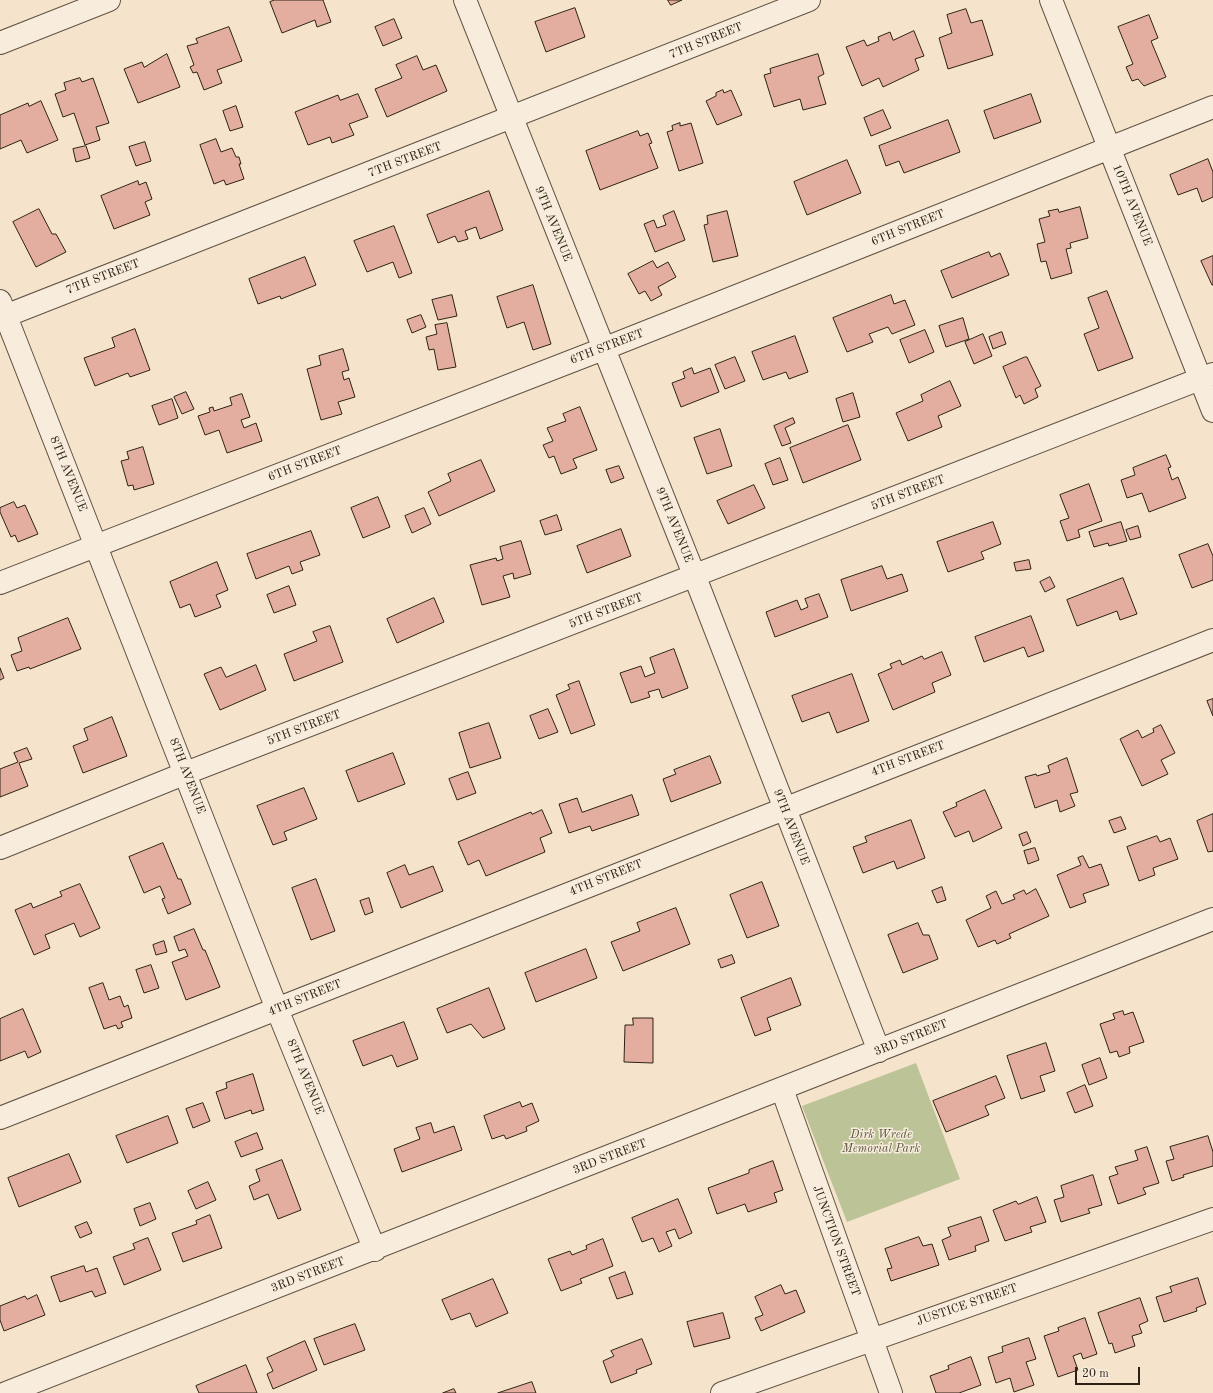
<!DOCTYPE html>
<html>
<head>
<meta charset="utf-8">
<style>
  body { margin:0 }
  #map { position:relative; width:1213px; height:1393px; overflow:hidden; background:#f5e4cb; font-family:"Old Standard TT",serif }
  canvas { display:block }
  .scale { position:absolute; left:1075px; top:1367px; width:65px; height:18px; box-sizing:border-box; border:2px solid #2e2216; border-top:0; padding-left:5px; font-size:12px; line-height:14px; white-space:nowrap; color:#2e2216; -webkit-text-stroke:3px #f8eddd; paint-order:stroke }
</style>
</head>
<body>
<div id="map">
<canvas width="1213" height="1393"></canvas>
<div class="scale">20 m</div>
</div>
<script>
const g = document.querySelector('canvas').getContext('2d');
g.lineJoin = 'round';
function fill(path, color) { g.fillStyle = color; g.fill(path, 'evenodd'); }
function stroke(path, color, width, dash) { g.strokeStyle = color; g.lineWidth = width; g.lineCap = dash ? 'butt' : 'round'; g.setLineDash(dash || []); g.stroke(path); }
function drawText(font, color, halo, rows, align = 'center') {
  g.font = font + ' "Old Standard TT",serif'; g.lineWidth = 3; g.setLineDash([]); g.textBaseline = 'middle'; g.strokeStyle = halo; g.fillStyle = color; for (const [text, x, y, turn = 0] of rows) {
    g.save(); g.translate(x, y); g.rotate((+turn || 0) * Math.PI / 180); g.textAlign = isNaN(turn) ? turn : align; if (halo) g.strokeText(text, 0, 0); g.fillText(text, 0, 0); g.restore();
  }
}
const green = new Path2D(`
  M 916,1063 L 960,1179 L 847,1222 L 802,1106 Z`);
const building = new Path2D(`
  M 275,0 L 323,0 L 331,22 L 317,27 L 315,20 L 282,33 L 270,2 Z
  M 668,0 L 682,0 L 671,5 Z
  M 575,8 L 585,37 L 546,52 L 535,22 Z
  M 966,9 L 971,23 L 982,20 L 993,55 L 948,69 L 939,38 L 952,33 L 947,15 Z
  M 1149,15 L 1158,38 L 1151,41 L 1166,77 L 1144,86 L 1138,79 L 1132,81 L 1126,67 L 1133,64 L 1118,27 Z
  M 394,19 L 402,38 L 383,46 L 375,27 Z
  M 229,27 L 242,61 L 217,70 L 222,83 L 204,90 L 197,72 L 193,73 L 190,67 L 194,65 L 187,46 L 198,43 L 196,39 Z
  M 914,31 L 924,56 L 915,59 L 919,70 L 883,87 L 879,78 L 862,86 L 846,47 L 864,40 L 867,46 L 879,41 L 878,37 L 890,32 L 893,40 Z
  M 167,54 L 180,87 L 138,103 L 124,69 L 142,62 L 144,67 Z
  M 818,54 L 824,74 L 818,77 L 826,104 L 803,110 L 800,99 L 774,107 L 764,75 L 771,73 L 770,69 Z
  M 417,56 L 423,70 L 436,65 L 447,91 L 387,117 L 375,89 L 402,78 L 396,65 Z
  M 80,78 L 82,82 L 93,78 L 109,123 L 96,127 L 100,140 L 85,145 L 74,113 L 63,117 L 55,94 L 66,90 L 64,83 Z
  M 723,90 L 724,93 L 731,90 L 742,115 L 717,125 L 706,101 L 716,96 L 716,93 Z
  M 358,94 L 368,117 L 349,124 L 354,135 L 332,143 L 330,137 L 308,145 L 295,112 L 338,95 L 340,100 Z
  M 1031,94 L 1041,122 L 994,139 L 984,111 Z
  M 41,101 L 58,140 L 27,153 L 21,140 L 0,149 L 0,115 L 28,103 L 29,106 Z
  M 236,106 L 243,127 L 230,131 L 223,111 Z
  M 883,110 L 891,128 L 871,136 L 864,118 Z
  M 948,120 L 960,152 L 904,173 L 899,161 L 886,166 L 879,146 Z
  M 680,123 L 680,126 L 691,123 L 703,163 L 679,171 L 667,132 L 673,130 L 672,126 Z
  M 638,131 L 640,136 L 648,133 L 652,143 L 649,144 L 658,168 L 600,190 L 586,151 Z
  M 216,139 L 221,152 L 232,148 L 236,157 L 239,157 L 241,164 L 239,164 L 244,179 L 226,185 L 224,180 L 214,184 L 200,145 Z
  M 145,142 L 151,161 L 136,166 L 129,147 Z
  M 86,146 L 90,158 L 76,162 L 73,149 Z
  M 1208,159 L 1213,172 L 1213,197 L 1202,202 L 1197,188 L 1178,195 L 1170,175 Z
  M 847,160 L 861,193 L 807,215 L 794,182 Z
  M 138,181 L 139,185 L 146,182 L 152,199 L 145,202 L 150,215 L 114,229 L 101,196 Z
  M 489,191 L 503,230 L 480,239 L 476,227 L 465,231 L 468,239 L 458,242 L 455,236 L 438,243 L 427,215 Z
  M 1080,207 L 1088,238 L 1070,243 L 1071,248 L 1066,249 L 1072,273 L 1051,279 L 1046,261 L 1041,262 L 1037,244 L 1045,242 L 1039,219 L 1050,216 L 1048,211 L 1058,209 L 1059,212 Z
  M 39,209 L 52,234 L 56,234 L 66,252 L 36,267 L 13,222 Z
  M 674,211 L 685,240 L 655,252 L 644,224 L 654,220 L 657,228 L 666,225 L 663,216 Z
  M 727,211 L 738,256 L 713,262 L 704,225 L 708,224 L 707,216 Z
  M 394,226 L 412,273 L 399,278 L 393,262 L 367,272 L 354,241 Z
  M 989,252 L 991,257 L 1000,253 L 1009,275 L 952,298 L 941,271 Z
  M 1213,256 L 1213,285 L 1212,285 L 1201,261 Z
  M 305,257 L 316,285 L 281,299 L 280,296 L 258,304 L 249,279 Z
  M 653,261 L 657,268 L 668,262 L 676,277 L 658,287 L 662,295 L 651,301 L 645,291 L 639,294 L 628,274 Z
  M 533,285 L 551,344 L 533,350 L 524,322 L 507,328 L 497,297 Z
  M 1107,291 L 1133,358 L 1098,371 L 1084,334 L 1099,328 L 1088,298 Z
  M 452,295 L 457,316 L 438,320 L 432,300 Z
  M 891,295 L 894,304 L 905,300 L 915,325 L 892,334 L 888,327 L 869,334 L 873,342 L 847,352 L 833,318 Z
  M 421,315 L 426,327 L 412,333 L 407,320 Z
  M 963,318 L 969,339 L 946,347 L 939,326 Z
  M 447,323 L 456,367 L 438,370 L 434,349 L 429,350 L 426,337 L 437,334 L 435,325 Z
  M 135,329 L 150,370 L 130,377 L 128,373 L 95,386 L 84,358 L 115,347 L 112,338 Z
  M 925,330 L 934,352 L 909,363 L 900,340 Z
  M 1002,332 L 1006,344 L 993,349 L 989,337 Z
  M 983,334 L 992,356 L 974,364 L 965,342 Z
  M 795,336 L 808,372 L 789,379 L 786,372 L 763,380 L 752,352 Z
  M 343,349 L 349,370 L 342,372 L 344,380 L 349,378 L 355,397 L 338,402 L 342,414 L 321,420 L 307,369 L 321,365 L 319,356 Z
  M 735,357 L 745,381 L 725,389 L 715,365 Z
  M 1025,357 L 1027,357 L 1041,386 L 1035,389 L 1038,397 L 1024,404 L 1020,395 L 1016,398 L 1003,367 Z
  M 692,368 L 694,374 L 710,368 L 719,392 L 681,407 L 672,383 L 685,378 L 683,372 Z
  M 950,381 L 961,406 L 938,416 L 942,427 L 908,441 L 896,413 L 923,401 L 921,395 Z
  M 186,392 L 194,409 L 182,414 L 174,397 Z
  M 853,393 L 860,417 L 843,422 L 836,399 Z
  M 242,394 L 250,417 L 241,420 L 244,428 L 256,423 L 262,441 L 227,453 L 219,430 L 205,435 L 198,416 L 210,412 L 209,408 L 213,407 L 214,411 L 232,405 L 230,398 Z
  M 172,399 L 178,418 L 159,425 L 152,406 Z
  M 580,407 L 597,450 L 573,459 L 577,468 L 561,474 L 554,456 L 549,458 L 543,445 L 553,441 L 547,428 L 566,421 L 563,414 Z
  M 793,418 L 795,423 L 785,428 L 791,443 L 782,446 L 774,426 Z
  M 848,425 L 861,460 L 803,483 L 790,448 Z
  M 720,429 L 732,466 L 707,474 L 694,438 Z
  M 143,447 L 154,484 L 134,490 L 133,485 L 128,486 L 121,461 L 129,459 L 127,452 Z
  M 1166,455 L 1171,467 L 1168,468 L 1172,480 L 1178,477 L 1186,498 L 1149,512 L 1142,493 L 1127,498 L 1121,480 L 1135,475 L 1133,468 Z
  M 780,458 L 788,480 L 773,485 L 765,464 Z
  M 481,460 L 495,491 L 439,516 L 428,492 L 451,481 L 448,474 Z
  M 619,466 L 624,478 L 611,483 L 606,470 Z
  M 1089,484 L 1102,521 L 1078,530 L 1080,537 L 1067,541 L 1060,521 L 1069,518 L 1060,495 Z
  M 754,485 L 765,508 L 728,524 L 717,501 Z
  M 378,497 L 390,527 L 363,538 L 351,508 Z
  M 14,502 L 17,508 L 25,505 L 38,534 L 18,542 L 15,535 L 11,537 L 0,512 L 0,508 Z
  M 424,508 L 431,524 L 412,533 L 405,516 Z
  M 557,515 L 562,530 L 545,535 L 540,521 Z
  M 993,522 L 1001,544 L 981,552 L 984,559 L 948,572 L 937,542 Z
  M 1121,522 L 1127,541 L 1109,546 L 1108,543 L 1094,547 L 1089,532 Z
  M 1138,526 L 1141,537 L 1130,540 L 1126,530 Z
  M 621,529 L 631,556 L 587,573 L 577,546 Z
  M 311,531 L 320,555 L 300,562 L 303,570 L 292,574 L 289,566 L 256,579 L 247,554 Z
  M 521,541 L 531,574 L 514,579 L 513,573 L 503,576 L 510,597 L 482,605 L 470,565 L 496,558 L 497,561 L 503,559 L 500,547 Z
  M 1208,544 L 1213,556 L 1213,580 L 1192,588 L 1179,555 Z
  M 1029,560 L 1031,569 L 1016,571 L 1014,563 Z
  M 217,562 L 228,590 L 216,595 L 221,607 L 195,617 L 190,604 L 180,608 L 170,582 Z
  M 882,566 L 887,579 L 902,574 L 908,591 L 851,611 L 841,580 Z
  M 1050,577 L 1055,587 L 1045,592 L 1040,582 Z
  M 1123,578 L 1137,614 L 1120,620 L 1117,611 L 1077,626 L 1067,600 Z
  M 289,586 L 296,605 L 274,613 L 267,595 Z
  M 819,594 L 828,617 L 775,637 L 766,612 L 797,600 L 801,610 L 808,607 L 805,599 Z
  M 434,598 L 444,622 L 397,643 L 387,619 Z
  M 1031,616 L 1044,651 L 1028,657 L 1024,647 L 984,662 L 975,637 Z
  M 68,618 L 81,649 L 30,669 L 29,667 L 17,671 L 11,655 L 22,651 L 18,638 Z
  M 330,626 L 343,662 L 294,681 L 284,654 L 317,641 L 313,632 Z
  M 674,649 L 688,688 L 662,698 L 659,689 L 648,692 L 650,697 L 631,703 L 620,673 L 641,666 L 645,677 L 655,673 L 650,658 Z
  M 942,652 L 951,675 L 932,683 L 935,692 L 893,710 L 878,674 L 892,668 L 890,664 L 900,660 L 902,665 L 922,656 L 924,659 Z
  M 256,665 L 266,690 L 220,710 L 204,674 L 221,667 L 226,677 Z
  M 0,668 L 4,678 L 0,680 Z
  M 852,674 L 869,721 L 837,733 L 829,712 L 802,722 L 792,696 Z
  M 579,681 L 595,725 L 571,734 L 556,695 L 570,689 L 568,685 Z
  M 1213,699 L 1213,716 L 1207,701 Z
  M 548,709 L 558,732 L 539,739 L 530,716 Z
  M 112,717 L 127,756 L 83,773 L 73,746 L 88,740 L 84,729 Z
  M 489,723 L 501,758 L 470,768 L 459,733 Z
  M 1161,725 L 1175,753 L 1161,760 L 1168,774 L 1142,786 L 1120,739 L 1138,730 L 1142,738 L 1154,732 L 1153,729 Z
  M 27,748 L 32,759 L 19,763 L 28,786 L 0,797 L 0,769 L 18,762 L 14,753 Z
  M 393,753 L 405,784 L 358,802 L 346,771 Z
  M 710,756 L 721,783 L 671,802 L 663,779 L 676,774 L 674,770 Z
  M 1067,758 L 1078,792 L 1070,794 L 1075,806 L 1060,812 L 1057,800 L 1035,808 L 1025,777 L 1036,774 L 1037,776 L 1050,772 L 1048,766 Z
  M 468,772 L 476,793 L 457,800 L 449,779 Z
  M 304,788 L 317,819 L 284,832 L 287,840 L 273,845 L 257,806 Z
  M 985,790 L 1002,828 L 973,842 L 969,831 L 955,837 L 943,812 L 957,806 L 956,803 Z
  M 632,795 L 639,815 L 592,831 L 590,826 L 569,833 L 559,804 L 577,798 L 582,812 Z
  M 542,810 L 552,833 L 540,838 L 545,852 L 486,876 L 479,860 L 468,865 L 458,842 L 531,812 L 532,814 Z
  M 1213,814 L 1213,851 L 1208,852 L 1197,821 Z
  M 1121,817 L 1126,829 L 1114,833 L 1109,821 Z
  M 911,820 L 925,858 L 897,869 L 894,861 L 863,873 L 853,847 L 867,842 L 865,837 Z
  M 1027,832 L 1031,842 L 1023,846 L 1019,835 Z
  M 1157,836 L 1160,842 L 1170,838 L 1178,859 L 1153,868 L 1155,875 L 1139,881 L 1127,847 Z
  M 163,843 L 178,879 L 181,879 L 191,904 L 168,914 L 162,899 L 165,898 L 160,886 L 144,893 L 129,857 Z
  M 1035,848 L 1039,860 L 1028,864 L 1024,851 Z
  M 1083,856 L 1089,868 L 1101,864 L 1109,885 L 1083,894 L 1086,902 L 1070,908 L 1057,875 L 1081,865 L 1078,858 Z
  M 405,865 L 409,875 L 433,866 L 443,891 L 401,908 L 387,873 Z
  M 316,879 L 335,931 L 311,940 L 292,888 Z
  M 762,882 L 779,926 L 747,938 L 730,895 Z
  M 80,884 L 100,928 L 80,937 L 74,923 L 45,935 L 50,948 L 34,955 L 15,910 L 31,903 L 33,908 L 62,896 L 60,892 Z
  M 942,887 L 946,900 L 937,903 L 932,891 Z
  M 1036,889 L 1049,916 L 1009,934 L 1011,938 L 997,944 L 995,940 L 978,947 L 966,920 L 991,908 L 986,896 L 996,891 L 1002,904 L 1015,899 L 1013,895 L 1024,890 L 1026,894 Z
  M 369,898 L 373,912 L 365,915 L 360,901 Z
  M 676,908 L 690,944 L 623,971 L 611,942 L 640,931 L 637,923 Z
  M 918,923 L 923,935 L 929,935 L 938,959 L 903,973 L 888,935 Z
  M 194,929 L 203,950 L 205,950 L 220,987 L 186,1000 L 172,962 L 188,956 L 185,949 L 179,951 L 174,937 Z
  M 164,941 L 167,952 L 156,955 L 153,945 Z
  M 586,949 L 597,978 L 536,1002 L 525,973 Z
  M 732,955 L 735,963 L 721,968 L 718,960 Z
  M 151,965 L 159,988 L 144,993 L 136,970 Z
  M 791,978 L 801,1005 L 767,1018 L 771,1030 L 755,1036 L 741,998 Z
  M 103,983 L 109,1000 L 120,996 L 124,1007 L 128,1005 L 132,1018 L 121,1022 L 123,1027 L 118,1029 L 116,1025 L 104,1029 L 89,988 Z
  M 489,988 L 505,1029 L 483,1038 L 471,1024 L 447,1033 L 437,1009 Z
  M 23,1009 L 41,1052 L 28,1058 L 25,1051 L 0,1061 L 0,1019 Z
  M 1123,1011 L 1124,1015 L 1133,1012 L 1144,1042 L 1129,1047 L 1130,1053 L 1119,1057 L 1117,1051 L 1110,1053 L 1100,1024 L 1115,1019 L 1113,1014 Z
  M 633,1018 L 653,1018 L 653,1063 L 624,1062 L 625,1025 L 633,1025 Z
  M 404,1022 L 418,1059 L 397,1067 L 392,1055 L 363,1066 L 353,1041 Z
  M 1046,1043 L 1055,1071 L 1040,1076 L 1045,1091 L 1021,1099 L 1007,1056 Z
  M 1100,1058 L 1107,1078 L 1089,1085 L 1082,1065 Z
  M 253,1074 L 264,1110 L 252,1114 L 251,1110 L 225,1119 L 216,1092 L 227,1088 L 226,1083 Z
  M 996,1076 L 1005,1098 L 985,1106 L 989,1115 L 946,1132 L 933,1101 Z
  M 1085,1085 L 1093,1106 L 1075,1113 L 1067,1093 Z
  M 520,1102 L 522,1107 L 532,1103 L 539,1121 L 526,1127 L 527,1131 L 506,1139 L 504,1135 L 492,1139 L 484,1116 Z
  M 203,1103 L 210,1121 L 193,1128 L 186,1109 Z
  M 168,1116 L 178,1143 L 127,1163 L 116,1136 Z
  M 431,1123 L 434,1133 L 454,1126 L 462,1150 L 402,1172 L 394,1149 L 420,1139 L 416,1128 Z
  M 257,1133 L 263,1149 L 241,1157 L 235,1142 Z
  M 1208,1136 L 1213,1152 L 1213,1166 L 1183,1175 L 1184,1177 L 1172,1181 L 1166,1161 L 1174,1159 L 1170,1147 Z
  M 1147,1147 L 1159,1183 L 1143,1188 L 1146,1194 L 1118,1204 L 1109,1177 L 1118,1174 L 1115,1167 L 1138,1160 L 1135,1151 Z
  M 69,1154 L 81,1182 L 19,1207 L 8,1178 Z
  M 282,1160 L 301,1210 L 278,1219 L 268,1194 L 254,1200 L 249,1186 L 260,1181 L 256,1170 Z
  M 773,1161 L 783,1190 L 774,1193 L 777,1202 L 748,1212 L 745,1204 L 717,1214 L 708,1188 L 749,1173 L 749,1170 Z
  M 1093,1175 L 1102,1205 L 1088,1209 L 1090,1213 L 1061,1222 L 1054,1200 L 1064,1197 L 1061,1186 Z
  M 208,1182 L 216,1200 L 196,1209 L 188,1191 Z
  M 1037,1197 L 1046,1222 L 1030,1227 L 1032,1232 L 1005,1241 L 993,1210 L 1016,1201 L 1018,1204 Z
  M 678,1199 L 692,1233 L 679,1239 L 675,1229 L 666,1232 L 672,1246 L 659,1252 L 653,1238 L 642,1242 L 632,1218 Z
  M 150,1203 L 156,1219 L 140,1226 L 134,1209 Z
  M 210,1215 L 222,1248 L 183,1262 L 172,1233 L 197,1224 L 196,1221 Z
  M 981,1217 L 989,1241 L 975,1246 L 976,1251 L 949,1260 L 942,1240 L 951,1236 L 948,1228 Z
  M 87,1222 L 92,1233 L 80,1238 L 75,1227 Z
  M 919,1237 L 923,1246 L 932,1244 L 939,1265 L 891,1281 L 887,1269 L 892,1268 L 885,1249 Z
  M 148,1238 L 161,1270 L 124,1285 L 113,1257 L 135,1249 L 133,1244 Z
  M 603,1239 L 613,1266 L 580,1279 L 582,1283 L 561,1291 L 548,1259 L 570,1251 L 572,1255 L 587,1249 L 586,1246 Z
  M 84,1266 L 86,1272 L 97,1268 L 106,1293 L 95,1297 L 92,1291 L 60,1302 L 51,1277 Z
  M 625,1272 L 633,1294 L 617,1299 L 609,1278 Z
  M 1198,1278 L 1206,1304 L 1196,1308 L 1197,1311 L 1164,1322 L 1156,1297 L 1172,1292 L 1170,1287 Z
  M 493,1279 L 508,1313 L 476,1327 L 470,1313 L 451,1320 L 442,1300 Z
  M 781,1285 L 785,1294 L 796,1290 L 805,1312 L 761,1331 L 755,1318 L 763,1315 L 755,1297 Z
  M 37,1295 L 45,1315 L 4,1331 L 0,1320 L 0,1306 L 25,1296 L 27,1299 Z
  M 1140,1298 L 1148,1321 L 1139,1325 L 1142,1333 L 1132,1336 L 1135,1346 L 1115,1353 L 1112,1343 L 1109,1344 L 1098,1313 Z
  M 723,1313 L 730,1338 L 694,1347 L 687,1322 Z
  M 1085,1318 L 1097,1354 L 1083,1359 L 1081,1353 L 1073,1356 L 1078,1370 L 1058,1377 L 1044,1336 L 1059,1331 L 1058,1328 Z
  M 355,1324 L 365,1350 L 324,1365 L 314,1339 Z
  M 1029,1338 L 1036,1359 L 1026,1362 L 1034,1385 L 1014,1392 L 1010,1378 L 996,1383 L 988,1357 L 1003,1352 L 1002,1347 Z
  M 642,1339 L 652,1364 L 636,1370 L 637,1373 L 611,1383 L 603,1361 L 614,1356 L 611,1351 Z
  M 305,1341 L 317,1370 L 273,1389 L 267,1374 L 273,1371 L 267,1358 Z
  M 971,1357 L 981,1385 L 959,1393 L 936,1393 L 930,1376 L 949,1369 L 948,1366 Z
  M 246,1365 L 257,1393 L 199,1393 L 196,1386 Z
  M 532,1382 L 536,1393 L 498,1393 Z
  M 454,1389 L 456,1393 L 443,1393 Z`);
const minor = new Path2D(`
  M 465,0 L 695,577 L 879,1051
  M 1051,0 L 1213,411
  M 0,301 L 277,1009 L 375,1250
  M 0,318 L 809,0
  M 0,583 L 603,349 L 1213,107
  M 0,848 L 186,773 L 1213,374
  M 782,1089 L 891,1393
  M 0,1118 L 1213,640
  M 6,1393 L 1213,919
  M 722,1393 L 1213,1219`);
const tertiary = new Path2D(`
  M 0,43 L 109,0`);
const streetNames = [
  ["7TH STREET",706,41,-22],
  ["7TH STREET",405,160,-21],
  ["10TH AVENUE",1132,205,68],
  ["9TH AVENUE",553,224,68],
  ["6TH STREET",908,228,-22],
  ["7TH STREET",103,277,-21],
  ["6TH STREET",607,347,-21],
  ["6TH STREET",305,464,-21],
  ["8TH AVENUE",68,474,68],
  ["5TH STREET",908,493,-21],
  ["9TH AVENUE",674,525,68],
  ["5TH STREET",606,611,-21],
  ["5TH STREET",304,728,-21],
  ["4TH STREET",908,759,-21],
  ["8TH AVENUE",187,776,69],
  ["9TH AVENUE",791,827,69],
  ["4TH STREET",606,878,-22],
  ["4TH STREET",305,998,-22],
  ["3RD STREET",911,1038,-22],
  ["8TH AVENUE",305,1077,68],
  ["3RD STREET",610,1157,-21],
  ["JUNCTION STREET",836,1241,70],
  ["3RD STREET",308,1275,-21],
  ["JUSTICE STREET",967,1305,-19]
];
const parkNames = [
  ["Dirk Wrede",881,1135],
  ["Memorial Park",881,1149]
];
fill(green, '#bcc497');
fill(building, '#e3aea0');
stroke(building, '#2e2216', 1);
stroke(minor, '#605243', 24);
stroke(tertiary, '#605243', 24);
stroke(minor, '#f8eddd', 22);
stroke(tertiary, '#f8eddd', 22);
drawText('12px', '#2e2216', '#f8eddd', streetNames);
drawText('italic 12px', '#59533d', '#f8eddd', parkNames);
</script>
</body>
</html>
